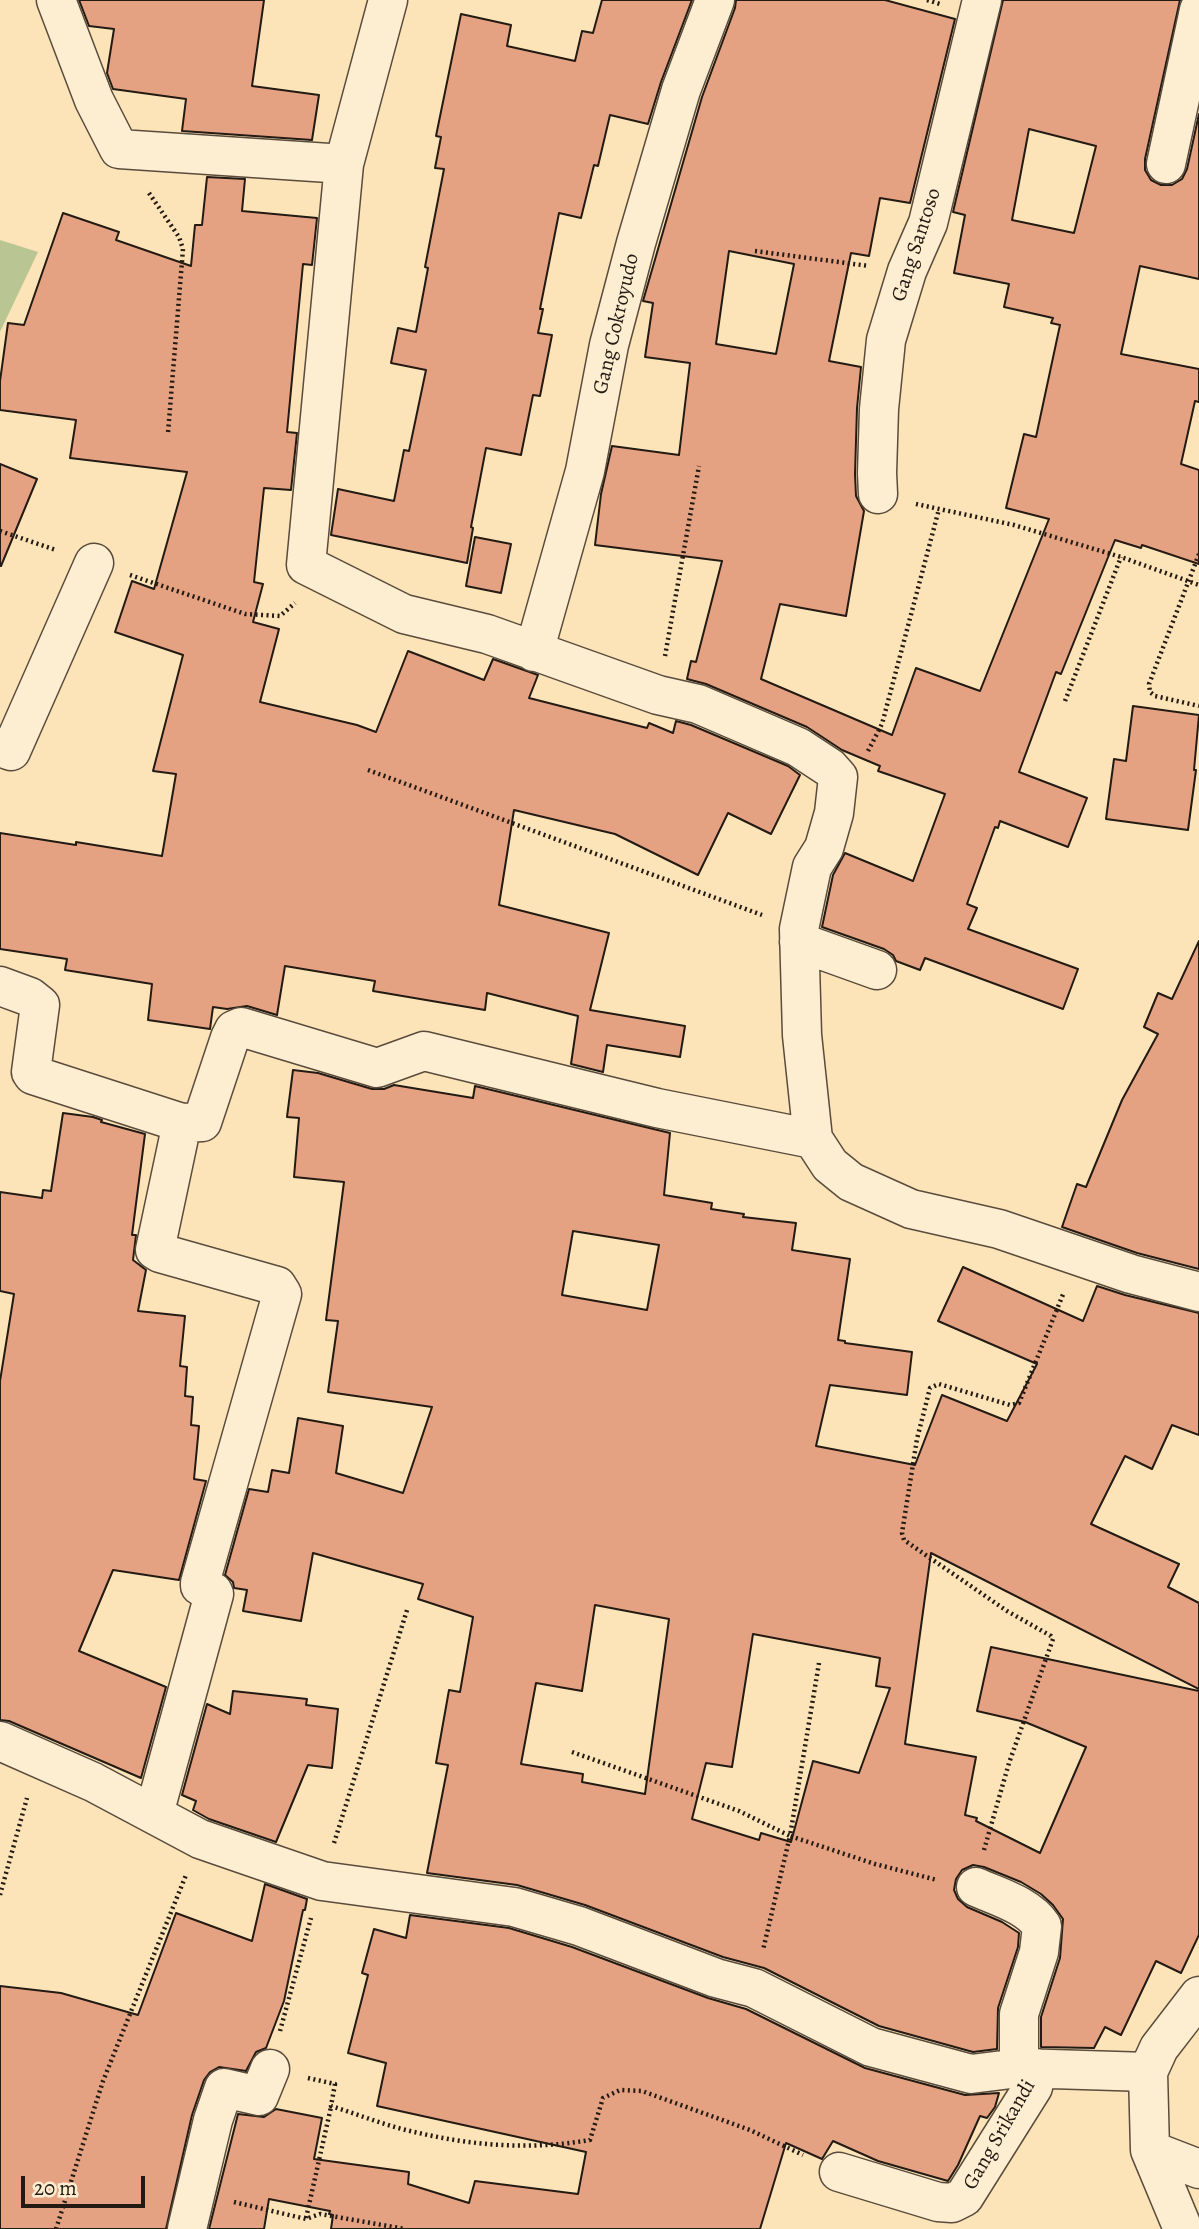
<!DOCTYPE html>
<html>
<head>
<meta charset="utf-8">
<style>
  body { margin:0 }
  #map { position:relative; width:1199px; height:2229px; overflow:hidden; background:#fce4b8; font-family:Alegreya,serif }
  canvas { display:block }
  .scale { position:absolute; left:21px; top:2176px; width:124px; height:32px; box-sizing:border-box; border:4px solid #231a13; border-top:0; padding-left:9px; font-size:21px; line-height:24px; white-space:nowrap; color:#231a13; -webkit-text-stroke:5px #fdedd1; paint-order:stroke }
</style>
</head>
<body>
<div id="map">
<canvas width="1199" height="2229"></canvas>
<div class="scale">20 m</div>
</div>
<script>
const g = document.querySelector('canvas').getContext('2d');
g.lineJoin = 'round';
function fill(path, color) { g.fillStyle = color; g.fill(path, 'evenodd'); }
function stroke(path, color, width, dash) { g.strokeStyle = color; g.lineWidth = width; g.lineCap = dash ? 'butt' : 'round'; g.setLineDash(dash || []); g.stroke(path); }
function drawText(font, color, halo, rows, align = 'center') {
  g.font = font + ' Alegreya,serif'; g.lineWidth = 5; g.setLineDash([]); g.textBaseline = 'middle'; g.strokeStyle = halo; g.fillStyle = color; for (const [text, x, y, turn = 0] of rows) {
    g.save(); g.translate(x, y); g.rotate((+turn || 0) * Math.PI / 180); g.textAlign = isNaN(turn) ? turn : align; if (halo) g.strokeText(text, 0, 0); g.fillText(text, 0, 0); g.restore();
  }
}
const green = new Path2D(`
  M 0,240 L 38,252 L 0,332 Z`);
const building = new Path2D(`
  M 79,0 L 264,0 L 252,86 L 319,95 L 312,140 L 182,131 L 186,99 L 113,89 L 107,73 L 114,29 L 89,26 Z
  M 602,0 L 692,0 L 661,82 L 648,124 L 610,115 L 598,166 L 594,165 L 581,218 L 559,213 L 540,309 L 543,309 L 538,333 L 552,335 L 540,396 L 533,395 L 521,455 L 486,448 L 471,527 L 473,528 L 467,563 L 331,535 L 338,489 L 394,501 L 404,450 L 409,451 L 426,370 L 391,363 L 398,328 L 416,332 L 428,268 L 425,267 L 444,169 L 435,168 L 441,137 L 436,136 L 461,14 L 511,25 L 507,46 L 575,61 L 582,31 L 593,33 Z
  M 736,0 L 885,0 L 955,19 L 910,203 L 880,198 L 869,256 L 851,253 L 829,361 L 861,367 L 857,408 L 855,474 L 856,496 L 864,511 L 846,616 L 780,604 L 761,679 L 892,735 L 916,668 L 980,691 L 1049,519 L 1006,508 L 1024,434 L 1036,437 L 1060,325 L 1051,323 L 1053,318 L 1004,307 L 1009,284 L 954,273 L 965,215 L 953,212 L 1003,0 L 1180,0 L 1145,159 L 1145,170 L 1151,180 L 1161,185 L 1172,185 L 1182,179 L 1187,169 L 1199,114 L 1199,279 L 1140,266 L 1121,354 L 1199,369 L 1199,402 L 1195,401 L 1181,464 L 1199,470 L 1199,564 L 1142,545 L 1141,548 L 1115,540 L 1061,674 L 1056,672 L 1019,772 L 1087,798 L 1068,847 L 1000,821 L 998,828 L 995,827 L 967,904 L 977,908 L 968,929 L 1078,969 L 1063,1009 L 925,958 L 920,970 L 896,961 L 893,955 L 884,949 L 822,927 L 833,875 L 845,853 L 913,881 L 945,794 L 878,771 L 880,766 L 842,750 L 807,727 L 706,684 L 687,679 L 691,661 L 696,662 L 722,561 L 595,545 L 601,494 L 612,446 L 679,455 L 690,363 L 645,357 L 653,303 L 643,301 L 702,97 L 735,8 ZM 1029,129 L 1096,146 L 1074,233 L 1012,220 ZM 729,251 L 794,264 L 776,354 L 716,344 Z
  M 207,177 L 245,179 L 242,211 L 317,218 L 312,265 L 303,264 L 296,337 L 287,432 L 297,433 L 291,490 L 264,488 L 254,582 L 263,584 L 253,622 L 279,629 L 260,702 L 357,725 L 376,732 L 408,651 L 484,680 L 493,659 L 538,675 L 529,698 L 647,728 L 649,723 L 673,733 L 676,721 L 691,725 L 788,766 L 800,775 L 771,834 L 728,813 L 698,875 L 615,834 L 514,810 L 499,905 L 609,933 L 590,1010 L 685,1026 L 680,1057 L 607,1045 L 603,1072 L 571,1064 L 578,1016 L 487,993 L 485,1010 L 373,991 L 375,981 L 285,966 L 277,1015 L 247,1006 L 227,1009 L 213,1007 L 210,1029 L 148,1020 L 152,984 L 65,970 L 67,959 L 0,949 L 0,833 L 76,845 L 76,842 L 162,856 L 176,774 L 153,771 L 183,655 L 115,632 L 132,581 L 154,589 L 187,472 L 70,458 L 76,420 L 0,410 L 0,381 L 8,323 L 24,325 L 63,213 L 119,232 L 116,240 L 191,266 L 195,225 L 202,225 Z
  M 0,464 L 37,479 L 1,566 L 0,566 Z
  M 475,537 L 511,544 L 501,593 L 466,586 Z
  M 1133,706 L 1199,715 L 1194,770 L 1196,770 L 1188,830 L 1106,819 L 1114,759 L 1126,761 Z
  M 1199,941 L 1199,1269 L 1137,1253 L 1062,1227 L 1077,1184 L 1086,1187 L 1122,1100 L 1158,1034 L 1144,1027 L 1158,993 L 1172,999 Z
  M 293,1070 L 318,1073 L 372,1089 L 384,1089 L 394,1085 L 473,1098 L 475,1086 L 670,1133 L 664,1195 L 712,1203 L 711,1209 L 744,1214 L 743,1217 L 796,1223 L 792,1250 L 850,1259 L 838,1340 L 845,1341 L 845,1343 L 912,1352 L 907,1395 L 830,1385 L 816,1446 L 915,1465 L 942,1395 L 1007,1421 L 1037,1364 L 938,1321 L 963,1267 L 1083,1321 L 1097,1286 L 1125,1295 L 1199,1313 L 1199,1435 L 1172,1425 L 1152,1469 L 1125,1456 L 1091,1524 L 1179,1564 L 1168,1587 L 1199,1603 L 1199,1689 L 931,1553 L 905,1744 L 976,1757 L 965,1815 L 977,1818 L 976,1821 L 1040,1853 L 1086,1747 L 1025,1722 L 977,1711 L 991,1647 L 1199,1691 L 1199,1935 L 1181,1973 L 1156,1961 L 1121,2035 L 1105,2027 L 1094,2048 L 1041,2047 L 1041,2017 L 1060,1958 L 1063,1919 L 1053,1905 L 1041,1894 L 1021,1882 L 984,1867 L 973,1865 L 962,1870 L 956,1879 L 954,1890 L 958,1899 L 967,1907 L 1002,1922 L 1019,1933 L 1018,1947 L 998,2008 L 997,2049 L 973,2052 L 879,2026 L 764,1968 L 723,1957 L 585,1905 L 517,1885 L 427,1873 L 448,1765 L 436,1763 L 449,1690 L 460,1692 L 473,1617 L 418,1599 L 423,1584 L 313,1553 L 301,1621 L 243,1611 L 247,1590 L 234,1588 L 233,1582 L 225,1575 L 249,1489 L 268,1492 L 272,1470 L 289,1473 L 298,1418 L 343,1426 L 336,1473 L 403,1493 L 432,1407 L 328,1392 L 338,1321 L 326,1320 L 344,1182 L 294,1177 L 299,1118 L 287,1117 ZM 573,1231 L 659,1245 L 647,1310 L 562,1295 ZM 595,1605 L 669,1619 L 645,1794 L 582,1782 L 583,1774 L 521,1764 L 536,1683 L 582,1691 ZM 753,1634 L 880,1658 L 876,1686 L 890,1688 L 859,1773 L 813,1761 L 791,1842 L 761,1833 L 759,1840 L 692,1819 L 706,1763 L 732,1767 Z
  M 63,1113 L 93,1117 L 102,1120 L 101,1122 L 145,1134 L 132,1235 L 136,1235 L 133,1260 L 146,1270 L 138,1311 L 185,1316 L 180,1366 L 187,1367 L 185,1396 L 193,1397 L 191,1425 L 199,1426 L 194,1479 L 206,1481 L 179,1580 L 113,1570 L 79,1651 L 166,1687 L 141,1778 L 9,1721 L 0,1720 L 0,1381 L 14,1294 L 0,1291 L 0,1192 L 42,1198 L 43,1190 L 51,1191 Z
  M 233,1691 L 307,1699 L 306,1705 L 338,1709 L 332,1768 L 308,1765 L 276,1842 L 209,1819 L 193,1810 L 196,1801 L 182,1795 L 207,1704 L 230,1714 Z
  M 265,1884 L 307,1899 L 305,1910 L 303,1910 L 284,2001 L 266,2048 L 256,2052 L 246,2071 L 219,2067 L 210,2072 L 204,2080 L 192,2115 L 166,2229 L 0,2229 L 0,1986 L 61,1993 L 138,2015 L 176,1913 L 252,1941 Z
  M 410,1915 L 509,1928 L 572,1947 L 708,1998 L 746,2009 L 865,2068 L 965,2095 L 999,2093 L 995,2107 L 987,2118 L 980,2116 L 958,2165 L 948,2181 L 878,2161 L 833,2141 L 822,2159 L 786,2143 L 760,2229 L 331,2229 L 333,2215 L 329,2214 L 330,2211 L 269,2199 L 264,2229 L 209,2229 L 238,2114 L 264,2117 L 276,2109 L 322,2118 L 314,2159 L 409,2172 L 408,2184 L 469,2203 L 475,2181 L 578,2194 L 586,2152 L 377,2106 L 386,2063 L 348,2053 L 368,1975 L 362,1973 L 374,1929 L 406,1938 Z`);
const path = new Path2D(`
  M 927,0 L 940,4
  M 149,193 L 179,237 L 183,249 L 168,433
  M 755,251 L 869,266
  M 916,504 L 1014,525 L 1121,557 L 1199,585
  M 0,531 L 56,550
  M 1199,554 L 1149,684 L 1150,692 L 1155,696 L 1199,706
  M 130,575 L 245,614 L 280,616 L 295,603
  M 665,656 L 699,466
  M 1065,701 L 1121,557
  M 868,751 L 882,724 L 939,509
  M 368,770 L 762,915
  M 819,1663 L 790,1836 L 875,1864 L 937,1880
  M 572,1752 L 739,1811 L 790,1836 L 763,1950
  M 334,1843 L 408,1607
  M 984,1850 L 1009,1763 L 1053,1639 L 1051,1636 L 1007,1611 L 904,1540 L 902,1533 L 917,1439 L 930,1388 L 939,1384 L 1010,1405 L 1019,1403 L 1064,1292
  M 0,1895 L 27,1798
  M 280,2031 L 311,1918
  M 308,2078 L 335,2084 L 331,2106 C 360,2115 389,2127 419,2133 C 475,2146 533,2150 590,2140 L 603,2098 L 620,2090 L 642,2091 L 750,2130 L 803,2155
  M 234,2202 L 306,2219 L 320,2214 L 405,2229
  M 306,2218 L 331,2107
  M 56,2229 L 103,2081 L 186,1875`);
const minor = new Path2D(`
  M 56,0 L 94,100 L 119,149 L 344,164
  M 388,0 L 344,164 L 306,565 L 404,614 L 487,634 L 658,695 L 698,704 L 798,747 L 830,768 L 838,777 L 834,813 L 824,848 L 812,867 L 799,929 L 802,1035 L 813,1139 L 830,1165 L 851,1182 L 911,1209 L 999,1229 L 1131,1274 L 1199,1292
  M 1166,164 L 1199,10
  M 878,494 L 877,473 L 879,409 L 886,340 L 907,271 L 928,223 L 982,0
  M 534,652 L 585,471 L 609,345 L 636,243 L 681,90 L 715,0
  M 0,747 L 11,751 L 94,563
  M 799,942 L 877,970
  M 0,986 L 30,997 L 40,1005 L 31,1072 L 33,1075 L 182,1123 L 202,1122 L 230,1038 L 234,1030 L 241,1027 L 377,1068 L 424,1051 L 657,1108 L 813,1139
  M 0,1741 L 93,1782 L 200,1839 L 258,1859 L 322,1881 L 514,1907 L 579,1926 L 716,1978 L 754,1988 L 871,2047 L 971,2074 L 1019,2068 L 1148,2072
  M 154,1814 L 214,1594 L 213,1592 L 200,1586 L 200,1583 L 282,1294 L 277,1286 L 160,1253 L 155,1250 L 182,1123
  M 976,1887 C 998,1897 1028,1905 1042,1926 L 1039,1952 L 1019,2014 L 1019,2068
  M 1150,2150 L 1199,2169
  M 839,2172 L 938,2202 L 952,2203 L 964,2197 L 1033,2087 L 1037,2068
  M 187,2229 L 213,2120 L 224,2088 L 259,2096 L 270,2069
  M 1183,2229 L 1150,2150 L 1148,2072 L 1159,2048 L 1199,1996`);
const streetNames = [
  ["Gang Santoso",917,245,-72],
  ["Gang Cokroyudo",617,324,-77],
  ["Gang Srikandi",1000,2135,-60]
];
fill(green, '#b9c593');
fill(building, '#e4a282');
stroke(building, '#231a13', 2);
stroke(minor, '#594c3c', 41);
stroke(path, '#231a13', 4.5, [2, 3.5]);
stroke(minor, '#fdedd1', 38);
drawText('21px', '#231a13', '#fdedd1', streetNames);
</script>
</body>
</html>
